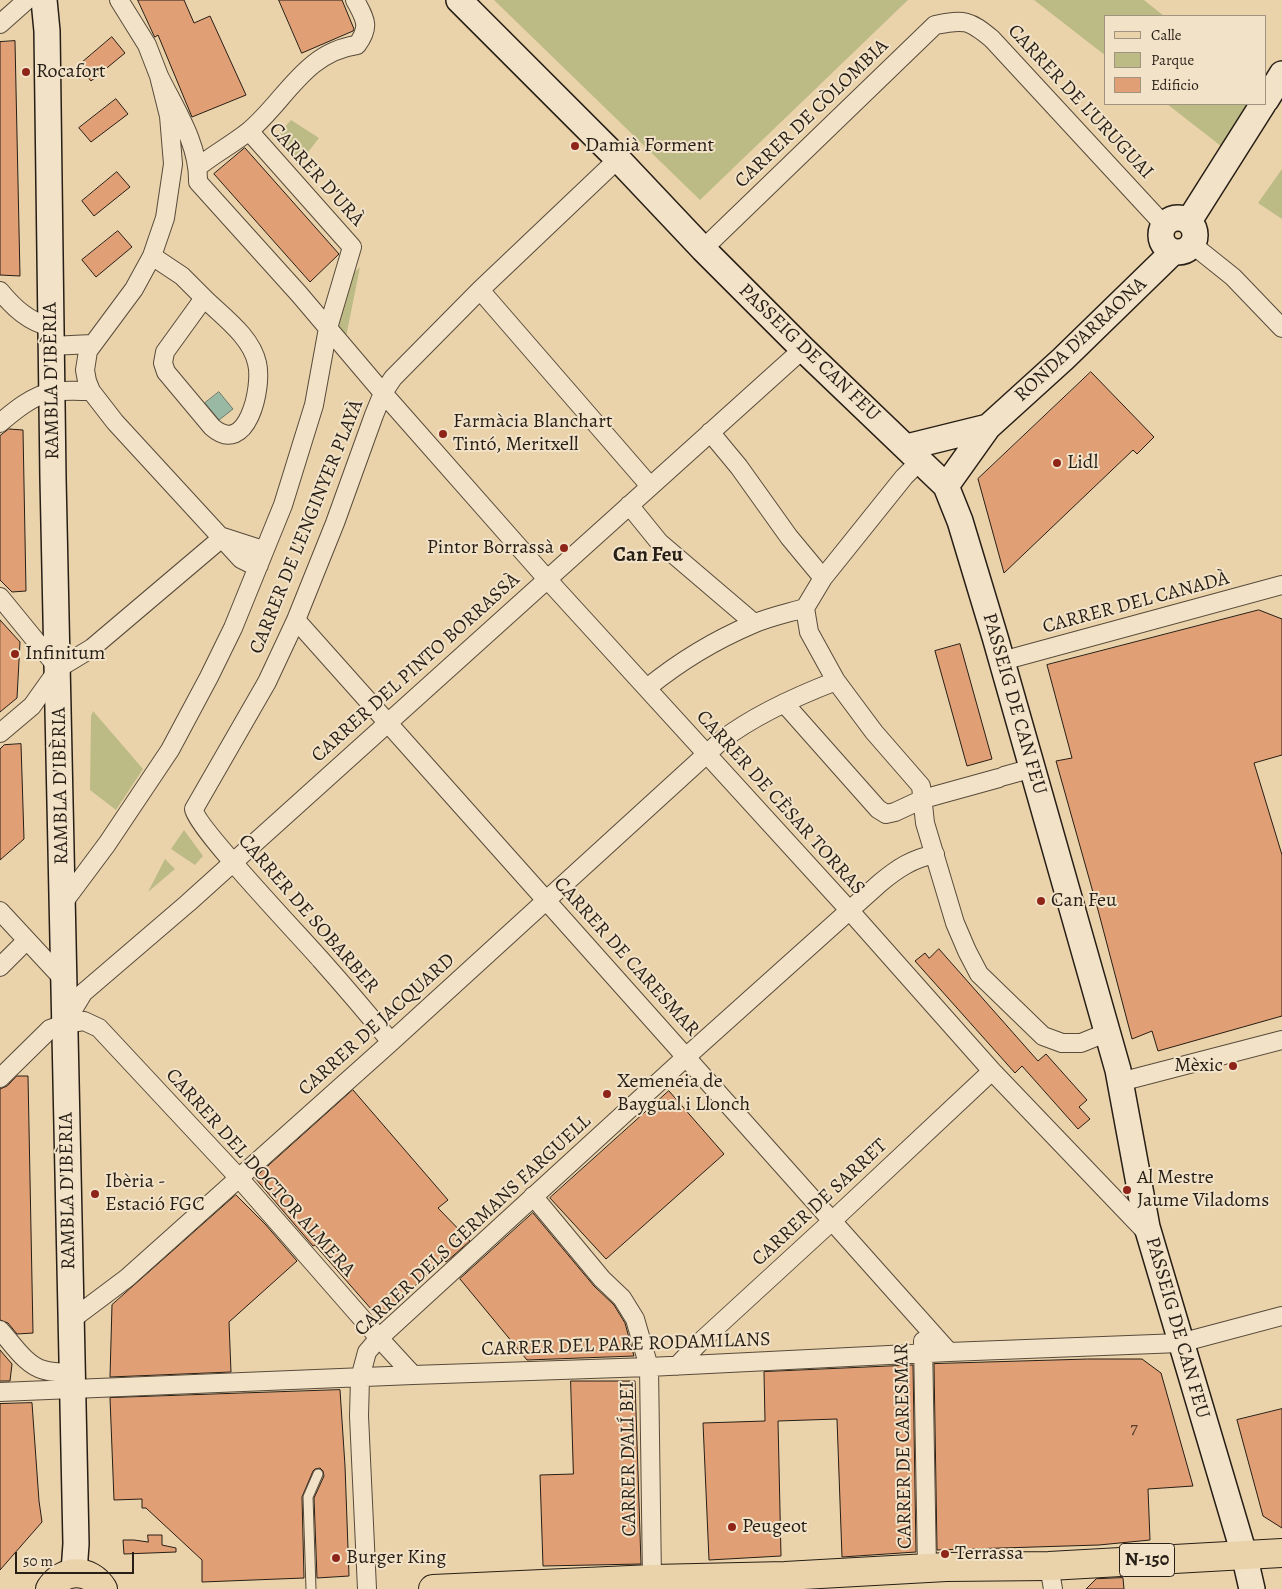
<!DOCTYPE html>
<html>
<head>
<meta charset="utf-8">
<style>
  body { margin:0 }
  #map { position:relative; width:1282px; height:1589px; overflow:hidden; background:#ead3ab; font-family:Alegreya,serif }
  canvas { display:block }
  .legend { position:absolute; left:1104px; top:15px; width:162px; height:90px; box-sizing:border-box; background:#f1e2c8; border:1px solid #a09480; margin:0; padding:6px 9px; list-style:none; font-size:15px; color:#271e15 }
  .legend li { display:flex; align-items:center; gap:10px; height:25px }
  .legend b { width:25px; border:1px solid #a09480 }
  .scale { position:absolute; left:15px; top:1552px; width:119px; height:22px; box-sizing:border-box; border:2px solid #271e15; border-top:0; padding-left:6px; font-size:15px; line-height:18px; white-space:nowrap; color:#271e15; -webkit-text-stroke:4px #f1e2c8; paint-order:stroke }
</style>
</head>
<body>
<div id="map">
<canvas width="1282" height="1589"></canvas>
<ul class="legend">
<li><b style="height:6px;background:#ead3ab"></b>Calle</li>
<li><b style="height:14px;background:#bdbb85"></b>Parque</li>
<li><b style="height:14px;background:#e09f74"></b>Edificio</li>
</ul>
<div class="scale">50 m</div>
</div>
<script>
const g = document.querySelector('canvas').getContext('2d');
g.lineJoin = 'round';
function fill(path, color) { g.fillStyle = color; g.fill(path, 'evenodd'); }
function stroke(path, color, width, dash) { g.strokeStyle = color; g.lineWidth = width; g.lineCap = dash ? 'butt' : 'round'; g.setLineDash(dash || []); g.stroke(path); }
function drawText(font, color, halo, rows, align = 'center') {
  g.font = font + ' Alegreya,serif'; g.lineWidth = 4; g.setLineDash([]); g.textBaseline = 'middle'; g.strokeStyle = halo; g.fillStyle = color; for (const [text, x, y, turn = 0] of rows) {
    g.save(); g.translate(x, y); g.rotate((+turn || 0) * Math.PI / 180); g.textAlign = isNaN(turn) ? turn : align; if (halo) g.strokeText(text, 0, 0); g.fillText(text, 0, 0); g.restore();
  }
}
const green = new Path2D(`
  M 494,0 L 908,0 L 700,200 Z
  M 1034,0 L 1144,0 L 1164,16 L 1106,16 L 1106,56 Z
  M 1167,104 L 1255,104 L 1226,150 Z
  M 291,120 L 319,138 L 298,165 L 275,138 Z
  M 1282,169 L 1282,219 L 1258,203 Z
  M 360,267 L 345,342 L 328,304 L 330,295 Z
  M 93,711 L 143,769 L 116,810 L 90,790 L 91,716 Z
  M 184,830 L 203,856 L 195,865 L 171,849 Z
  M 165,859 L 175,869 L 148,892 Z`);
const water = new Path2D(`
  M 219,392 L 233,409 L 219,420 L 205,403 Z`);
const building = new Path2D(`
  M 138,0 L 184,0 L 194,23 L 210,16 L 246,95 L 192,117 L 158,35 L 155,37 Z
  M 279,0 L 342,0 L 354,29 L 353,31 L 302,53 Z
  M 112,37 L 125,53 L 91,81 L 78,66 Z
  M 15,41 L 20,276 L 0,275 L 0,42 Z
  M 116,99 L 128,114 L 91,142 L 79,128 Z
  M 245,148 L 339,254 L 310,282 L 214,174 Z
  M 117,172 L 130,187 L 94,216 L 82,201 Z
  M 118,231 L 132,247 L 96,277 L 82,260 Z
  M 1091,372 L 1154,437 L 1137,454 L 1133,450 L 1004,573 L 978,479 Z
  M 9,429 L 23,430 L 26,591 L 12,592 L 0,580 L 0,436 Z
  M 1259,610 L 1282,619 L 1282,755 L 1254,763 L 1282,855 L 1282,1016 L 1158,1051 L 1152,1031 L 1132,1039 L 1098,910 L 1056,761 L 1072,758 L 1047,665 Z
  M 0,620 L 20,642 L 17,698 L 0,712 Z
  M 960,644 L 992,759 L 967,766 L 935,651 Z
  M 21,744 L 24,839 L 0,860 L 0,749 L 4,745 Z
  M 939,949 L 1038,1061 L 1046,1054 L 1087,1100 L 1079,1107 L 1090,1119 L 1078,1129 L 1022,1066 L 1015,1073 L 915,961 L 925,953 L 929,958 Z
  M 17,1076 L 28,1076 L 33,1333 L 17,1334 L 8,1323 L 0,1320 L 0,1089 L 7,1086 Z
  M 353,1090 L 448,1200 L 438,1208 L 470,1241 L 446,1262 L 444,1260 L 379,1318 L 315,1245 L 313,1246 L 255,1178 Z
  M 669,1091 L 724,1154 L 606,1259 L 550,1198 Z
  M 236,1195 L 265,1224 L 297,1261 L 229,1322 L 231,1372 L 110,1377 L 112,1305 Z
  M 533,1213 L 594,1286 L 614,1305 L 625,1323 L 634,1356 L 527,1360 L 460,1279 Z
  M 0,1350 L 12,1364 L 10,1381 L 0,1381 Z
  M 1088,1359 L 1142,1359 L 1161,1373 L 1193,1486 L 1148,1489 L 1150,1540 L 1099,1545 L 937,1550 L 934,1364 Z
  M 911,1365 L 913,1365 L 916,1552 L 842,1557 L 837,1419 L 778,1421 L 781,1556 L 709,1560 L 703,1423 L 765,1421 L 764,1372 Z
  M 571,1381 L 635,1381 L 641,1564 L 543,1566 L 540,1475 L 573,1474 Z
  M 340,1390 L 345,1466 L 349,1576 L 317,1578 L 314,1498 L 324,1476 L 323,1471 L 320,1468 L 315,1469 L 313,1471 L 302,1497 L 304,1578 L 202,1582 L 202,1560 L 146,1508 L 142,1508 L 142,1499 L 114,1500 L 110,1398 Z
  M 32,1403 L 39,1501 L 42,1522 L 0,1570 L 0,1404 Z
  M 1282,1409 L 1282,1528 L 1263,1516 L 1237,1420 Z
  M 148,1535 L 162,1535 L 162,1545 L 176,1548 L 176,1552 L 124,1554 L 123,1540 L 134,1540 L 148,1542 Z
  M 1123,1578 L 1124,1589 L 1086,1589 L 1096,1579 Z`);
const lane = new Path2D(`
  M 311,1589 L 308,1497 L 318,1474`);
const street = new Path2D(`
  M 119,0 L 147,45 L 159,76 L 169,116 L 173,164 L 165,218 L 152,256 L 134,289 L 88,351 L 85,370 L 87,381 L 91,391 L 115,422 L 241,559 L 251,564 L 259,565
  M 0,24 L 27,0
  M 159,76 C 175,109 199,144 198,182 L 299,294 L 383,393 L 547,579 L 850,911 L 992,1071 L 1148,1234
  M 198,167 C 214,154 233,144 249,131 C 285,101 305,52 357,45 C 371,26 365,19 355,0
  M 1193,245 L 1233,277 L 1282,328
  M 703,249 L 935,25 C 965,19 969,20 992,39 L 1164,225
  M 152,256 L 182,276 L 204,298 L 165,352 L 163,363 L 166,372 L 212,427 C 247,458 263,387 257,363 C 251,336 222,316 204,298
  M 480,290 L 650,486
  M 0,291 C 14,308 29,322 51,327
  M 51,346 L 92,344
  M 0,423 C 14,411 32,396 51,392 C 64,390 78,391 91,391
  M 710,432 L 739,467 L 789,537 L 823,578
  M 920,461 L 904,477 L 823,578 L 805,608 L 809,632 L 836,681 L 874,732 L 921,786 L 925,823 L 955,923 L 967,951 L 979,974 L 1043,1036 L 1062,1043 L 1081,1043 L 1108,1032
  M 629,505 L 659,542 L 754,623
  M 223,537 L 257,548 L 259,565
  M 0,597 L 58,668
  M 296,620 L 949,1352
  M 1002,661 L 1282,585
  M 647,688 C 679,662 715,640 753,624 C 769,617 788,613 805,608
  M 784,703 L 878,809 L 886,814 L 895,812 L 923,799 L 999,778
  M 0,733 L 32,706 L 59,668 L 92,648 L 223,537
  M 1004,776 L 1033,768
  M 63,903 L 107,844 L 170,750 L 209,677 L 233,628 L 283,505 L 314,405 L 328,328 L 352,247 L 249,131
  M 0,911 L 64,980
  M 0,967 L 26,941
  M 65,1023 L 83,993 L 188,903 L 803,349
  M 391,1042 C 368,1014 345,987 321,960 C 303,939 195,826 194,809 L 267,682 L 296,620 L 335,523 L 374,415 L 383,393 L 393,378 L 480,290 L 618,159
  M 0,1078 L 50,1029 L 64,1024 L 84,1021 L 99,1028 L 239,1178 L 379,1338 L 413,1375
  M 1120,1082 L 1282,1040
  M 533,1196 L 602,1279 L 622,1298 L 635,1319 L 649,1367 L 652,1579
  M 71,1320 L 127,1278 L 391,1042 L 722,740 C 756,714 797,696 836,681
  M 0,1330 C 12,1343 26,1366 44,1370 C 53,1373 63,1372 72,1373
  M 923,1341 L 927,1568
  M 677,1366 L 698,1344 L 832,1221 L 992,1071
  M 0,1392 L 413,1375 L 649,1367 L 949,1352 L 1180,1343 L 1282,1316
  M 1049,1566 L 1053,1589
  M 367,1589 L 359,1416 L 360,1378 L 367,1352 L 379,1338 L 686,1057 L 880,883 C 898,868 912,859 935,854`);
const secondary = new Path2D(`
  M 44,0 L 47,31 L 53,478 L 76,1544 L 74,1572
  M 459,0 L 618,159 L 703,249 L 803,349 L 946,486 L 960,521 L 995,637 L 1118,1070 L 1147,1227 L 1244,1554 L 1252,1589
  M 1266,100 L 1282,74
  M1161 235a17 17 0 1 1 34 0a17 17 0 1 1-34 0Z
  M 1189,221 L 1263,104
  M 907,447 L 988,427
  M 946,486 L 988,427 L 1063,359 L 1173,252`);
const primary = new Path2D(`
  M 50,1589 C 63,1568 90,1568 103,1589
  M 433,1589 L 652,1579 L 785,1576 L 946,1567 L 1049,1566 L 1282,1553`);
const markers = [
  [26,72,5,"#8f2418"],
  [575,146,5,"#8f2418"],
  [443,434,5,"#8f2418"],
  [1057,463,5,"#8f2418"],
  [564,548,5,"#8f2418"],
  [15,654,5,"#8f2418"],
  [1041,901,5,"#8f2418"],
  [1233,1066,5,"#8f2418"],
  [607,1094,5,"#8f2418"],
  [1127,1190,5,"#8f2418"],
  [95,1194,5,"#8f2418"],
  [732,1527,5,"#8f2418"],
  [945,1554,5,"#8f2418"],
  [336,1558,5,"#8f2418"]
];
const numberNames = [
  ["7",1134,1429]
];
const shields = [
  [1147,1560,55]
];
const shieldNames = [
  ["N-150",1147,1560]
];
const poiNames = [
  ["Rocafort",36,72],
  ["Damià Forment",585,146],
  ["Farmàcia Blanchart",453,422],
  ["Tintó, Meritxell",453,445],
  ["Lidl",1067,463],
  ["Pintor Borrassà",554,548,"right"],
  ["Infinitum",25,654],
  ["Can Feu",1051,901],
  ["Mèxic",1223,1066,"right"],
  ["Xemeneia de",617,1082],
  ["Baygual i Llonch",617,1105],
  ["Al Mestre",1137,1178],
  ["Jaume Viladoms",1137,1201],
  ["Ibèria -",105,1182],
  ["Estació FGC",105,1205],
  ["Peugeot",742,1527],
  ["Terrassa",955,1554],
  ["Burger King",346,1558]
];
const streetNames = [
  ["CARRER DE L'URUGUAI",1080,102,47],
  ["CARRER DE CÒLOMBIA",812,114,-44],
  ["CARRER D'URÀ",316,175,48],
  ["RONDA D'ARRAONA",1081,340,-43],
  ["PASSEIG DE CAN FEU",809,353,44],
  ["RAMBLA D'IBÈRIA",52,381,-91],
  ["CARRER DE L'ENGINYER PLAYÀ",307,527,-68],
  ["CARRER DEL CANADÀ",1136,603,-15],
  ["CARRER DEL PINTO BORRASSÀ",416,668,-42],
  ["PASSEIG DE CAN FEU",1014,704,74],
  ["RAMBLA D'IBÈRIA",61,786,-91],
  ["CARRER DE CÈSAR TORRAS",780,803,48],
  ["CARRER DE SOBARBER",308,914,49],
  ["CARRER DE CARESMAR",626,957,48],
  ["CARRER DE JACQUARD",377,1025,-42],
  ["CARRER DEL DOCTOR ALMERA",260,1173,48],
  ["RAMBLA D'IBÈRIA",68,1191,-91],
  ["CARRER DE SARRET",820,1203,-43],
  ["CARRER DELS GERMANS FARGUELL",473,1226,-43],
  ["PASSEIG DE CAN FEU",1177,1328,74],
  ["CARRER DEL PARE RODAMILANS",626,1345,-2],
  ["CARRER DE CARESMAR",904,1446,-91],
  ["CARRER D'ALÍ BEI",629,1459,-91]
];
const neighbourhoodNames = [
  ["Can Feu",648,556]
];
fill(green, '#bdbb85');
fill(water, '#99b9a4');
stroke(water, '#6b7b6b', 1);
fill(building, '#e09f74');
stroke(building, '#271e15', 1);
stroke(lane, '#584b3a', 11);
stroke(street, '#584b3a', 20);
stroke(secondary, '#271e15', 28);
stroke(primary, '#271e15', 30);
stroke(lane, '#f1e2c8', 9);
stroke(street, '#f1e2c8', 18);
stroke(secondary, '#f1e2c8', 25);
stroke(primary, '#ead3ab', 28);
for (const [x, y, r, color] of markers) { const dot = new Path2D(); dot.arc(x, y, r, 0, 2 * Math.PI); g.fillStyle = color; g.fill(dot); stroke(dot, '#f1e2c8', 2); }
drawText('18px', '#553e2d', null, numberNames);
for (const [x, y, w] of shields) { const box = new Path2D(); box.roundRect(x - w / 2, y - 16.5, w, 33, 4); g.fillStyle = '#f1e2c8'; g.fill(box); stroke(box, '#271e15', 1); }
drawText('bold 19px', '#271e15', null, shieldNames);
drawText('20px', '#271e15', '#f1e2c8', poiNames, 'left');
drawText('20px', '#271e15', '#f1e2c8', streetNames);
drawText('bold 21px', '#271e15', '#f1e2c8', neighbourhoodNames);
</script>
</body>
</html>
